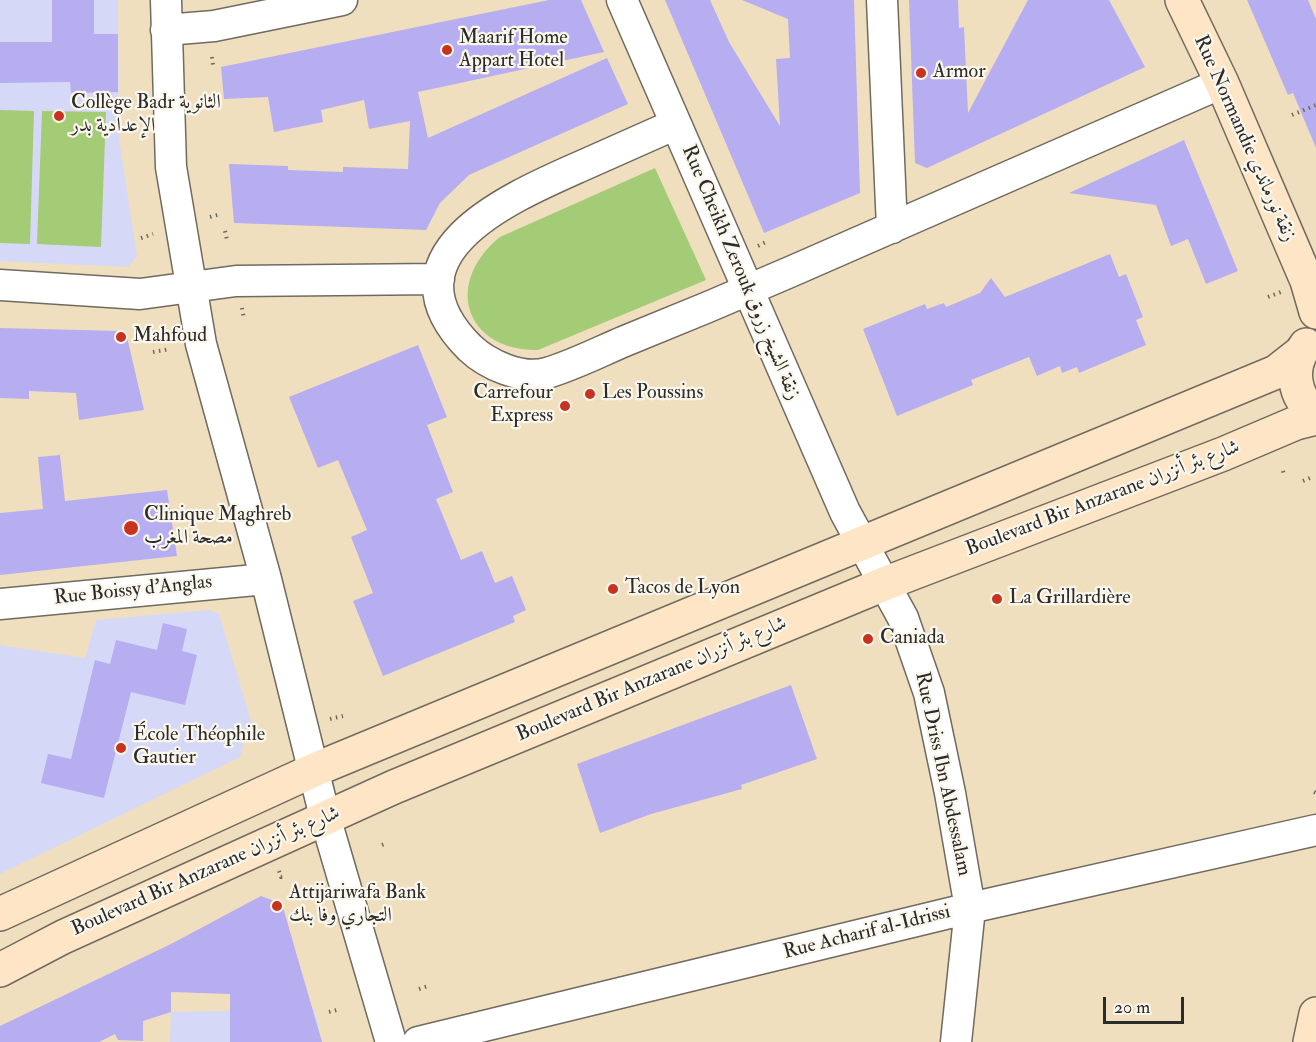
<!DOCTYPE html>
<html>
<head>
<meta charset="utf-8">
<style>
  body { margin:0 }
  #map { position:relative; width:1316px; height:1042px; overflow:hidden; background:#f0dfbf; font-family:"IM FELL Double Pica",serif }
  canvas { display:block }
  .scale { position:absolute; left:1103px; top:997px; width:81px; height:27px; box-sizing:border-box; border:3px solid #2b2b2b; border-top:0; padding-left:8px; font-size:18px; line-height:21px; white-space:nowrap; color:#2b2b2b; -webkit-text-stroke:4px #fbf7ec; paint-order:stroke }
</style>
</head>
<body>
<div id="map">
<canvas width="1316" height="1042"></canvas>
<div class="scale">20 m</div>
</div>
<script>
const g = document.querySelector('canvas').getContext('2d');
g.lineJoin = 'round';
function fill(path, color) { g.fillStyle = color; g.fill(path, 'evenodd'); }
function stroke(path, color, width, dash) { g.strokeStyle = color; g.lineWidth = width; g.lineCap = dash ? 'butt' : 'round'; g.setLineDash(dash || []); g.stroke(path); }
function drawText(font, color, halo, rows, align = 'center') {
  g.font = font + ' "IM FELL Double Pica",Amiri,serif'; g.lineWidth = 4.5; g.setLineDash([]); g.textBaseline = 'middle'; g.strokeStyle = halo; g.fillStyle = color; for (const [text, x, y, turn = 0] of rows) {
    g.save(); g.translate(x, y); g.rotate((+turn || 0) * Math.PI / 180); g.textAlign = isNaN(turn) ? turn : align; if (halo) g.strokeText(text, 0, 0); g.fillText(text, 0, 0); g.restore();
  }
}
const built = new Path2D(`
  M 0,0 L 118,0 L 119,139 L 137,256 L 128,267 L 0,261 Z
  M 209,610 L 219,614 L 255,734 L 245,738 L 240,757 L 0,874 L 0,645 L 85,658 L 96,620 Z
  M 314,1009 L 322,1042 L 170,1042 L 171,1012 Z`);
const green = new Path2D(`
  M 0,110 L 34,111 L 30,244 L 0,243 Z
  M 42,111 L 106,112 L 101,247 L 37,244 Z
  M 655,168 L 706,280 L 538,350 C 465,351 443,283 500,237 Z`);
const building = new Path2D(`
  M 52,0 L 94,0 L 94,34 L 118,34 L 118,92 L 71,93 L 70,82 L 0,83 L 0,42 L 52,42 Z
  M 549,0 L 581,0 L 604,52 L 418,92 L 428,138 L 607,58 L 628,104 L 469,175 L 440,203 L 426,230 L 234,223 L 229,164 L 288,166 L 288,170 L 343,172 L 343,167 L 408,169 L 410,121 L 369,129 L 364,100 L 321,110 L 323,122 L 274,132 L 268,97 L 224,99 L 221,67 Z
  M 665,0 L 710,0 L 729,42 L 780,126 L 776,59 L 790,58 L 788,19 L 742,0 L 854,0 L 860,193 L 764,233 Z
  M 909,0 L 958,0 L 959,28 L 964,27 L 968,113 L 1028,0 L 1109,0 L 1145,67 L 927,168 L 915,163 Z
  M 1247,0 L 1308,0 L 1316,19 L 1316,148 L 1293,93 L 1288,95 Z
  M 1184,140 L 1238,271 L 1206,284 L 1188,239 L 1171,246 L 1156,205 L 1069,193 Z
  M 1110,254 L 1119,277 L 1126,274 L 1143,317 L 1136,320 L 1146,345 L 1079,373 L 1077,367 L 1062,373 L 1060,366 L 1037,376 L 1029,357 L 971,380 L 973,385 L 897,416 L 863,329 L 925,304 L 927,309 L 944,303 L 946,307 L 980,293 L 991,278 L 1005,297 Z
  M 0,328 L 121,331 L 127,337 L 144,410 L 79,420 L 76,393 L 29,391 L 29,399 L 0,398 Z
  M 418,345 L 447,417 L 427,425 L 453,492 L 436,499 L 461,560 L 482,551 L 495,583 L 512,576 L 526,610 L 513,616 L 515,622 L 383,676 L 353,601 L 373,593 L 351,537 L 367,530 L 338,460 L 318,468 L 289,397 Z
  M 60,455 L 65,501 L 167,490 L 177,556 L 0,575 L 0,513 L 43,509 L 38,457 Z
  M 163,623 L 187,629 L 182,651 L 197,655 L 185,705 L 131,692 L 104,798 L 41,783 L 48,754 L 71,759 L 95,660 L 110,664 L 116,640 L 157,650 Z
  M 791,685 L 817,759 L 741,785 L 742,789 L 651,814 L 600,833 L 577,764 Z
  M 261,896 L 282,904 L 322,1042 L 230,1042 L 230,994 L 171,992 L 171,1012 L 143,1021 L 143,1041 L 118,1040 L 115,1034 L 99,1042 L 0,1042 L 0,1026 L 171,944 Z`);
const path = new Path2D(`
  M 212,57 L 213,65
  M 1292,115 L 1316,105
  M 210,217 L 221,214
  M 225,231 L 227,240
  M 141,238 L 153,234
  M 758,246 L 768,241
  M 1268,297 L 1281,292
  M 242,308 L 244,319
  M 153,352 L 170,349
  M 1283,471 L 1284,475
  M 1303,481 L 1312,477
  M 330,719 L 343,716
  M 1314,792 L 1316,793
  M 382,845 L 387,843
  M 279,871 L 281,877 L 286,876
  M 419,989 L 428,986
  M 329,1012 L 337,1010`);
const street = new Path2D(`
  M 166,0 L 171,167 L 201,344 L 266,579 L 325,817 L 391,1042
  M 622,0 L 845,512 L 903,618 L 929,693 L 950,793 L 970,908 L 956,1042
  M 882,0 L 892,228
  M 166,30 L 214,26 L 342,0
  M 676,124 C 643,139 610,153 577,168 C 507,199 378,256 470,348 C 488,365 522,380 547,373 C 574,365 599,352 625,341 C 680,319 735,296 790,272 C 934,209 1078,146 1222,83
  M 0,285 L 140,294 L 236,281 L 439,279
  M 0,604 L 266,579
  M 418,1042 L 970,908 L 1316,830`);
const secondary = new Path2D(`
  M 1182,0 L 1222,83 L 1307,281 L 1316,312
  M 1306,345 C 1289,367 1293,397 1316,414
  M 0,914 L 314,770 L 1276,372 L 1299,354
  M 0,970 L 63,937 L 394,787 L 884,584 L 1223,454 L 1296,423 L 1316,418
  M 1310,1042 L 1316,1014`);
const markers = [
  [447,50,6,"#c8321e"],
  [921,73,6,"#c8321e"],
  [59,116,6,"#c8321e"],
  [121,337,6,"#c8321e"],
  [590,394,6,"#c8321e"],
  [565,406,6,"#c8321e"],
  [131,528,8,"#c8321e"],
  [613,589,6,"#c8321e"],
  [997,599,6,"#c8321e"],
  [868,639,6,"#c8321e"],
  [121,748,6,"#c8321e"],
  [277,906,6,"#c8321e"]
];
const poiNames = [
  ["Maarif Home",459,39],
  ["Appart Hotel",459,62],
  ["Armor",933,73],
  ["Collège Badr الثانوية",71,104],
  ["الإعدادية بدر",71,127],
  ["Mahfoud",133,337],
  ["Carrefour",553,394,"right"],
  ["Express",553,417,"right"],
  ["Les Poussins",602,394],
  ["Clinique Maghreb",144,516],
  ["مصحة المغرب",144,539],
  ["Tacos de Lyon",625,589],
  ["La Grillardière",1009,599],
  ["Caniada",880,639],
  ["École Théophile",133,736],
  ["Gautier",133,759],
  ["Attijariwafa Bank",289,894],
  ["التجاري وفا بنك",289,917]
];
const streetNames = [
  ["Rue Normandie زنقة نورماندي",1244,139,66],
  ["Rue Cheikh Zerouk زنقة الشيخ زروق",740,273,67],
  ["Boulevard Bir Anzarane شارع بئر أنزران",1103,499,-21],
  ["Rue Boissy d’Anglas",133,591,-6],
  ["Boulevard Bir Anzarane شارع بئر أنزران",652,680,-23],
  ["Rue Driss Ibn Abdessalam",942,774,78],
  ["Boulevard Bir Anzarane شارع بئر أنزران",206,872,-24],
  ["Rue Acharif al-Idrissi",867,933,-14]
];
fill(built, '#d6d8f8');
fill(green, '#a4cb75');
fill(building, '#b7adf1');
stroke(street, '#706a5f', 33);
stroke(secondary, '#706a5f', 36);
stroke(path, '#706a5f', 4, [1.5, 4.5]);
stroke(street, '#fff', 30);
stroke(secondary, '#fde5c5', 33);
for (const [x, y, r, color] of markers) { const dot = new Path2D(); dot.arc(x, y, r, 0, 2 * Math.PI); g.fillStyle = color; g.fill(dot); stroke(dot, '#fbf7ec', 2); }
drawText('20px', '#2b2b2b', '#fbf7ec', poiNames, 'left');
drawText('20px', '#2b2b2b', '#fbf7ec', streetNames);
</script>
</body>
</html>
